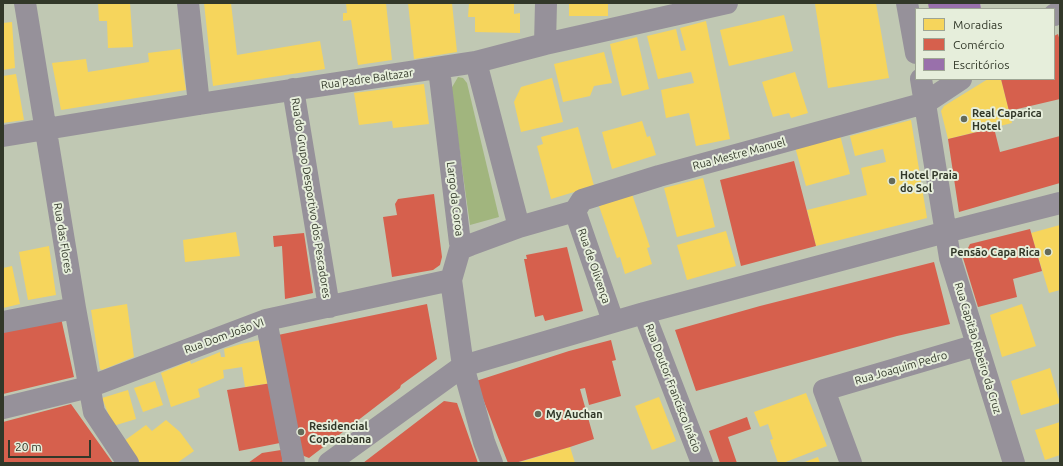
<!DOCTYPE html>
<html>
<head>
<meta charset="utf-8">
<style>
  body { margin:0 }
  #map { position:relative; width:1063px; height:466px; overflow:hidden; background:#c0c8b3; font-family:Ubuntu,sans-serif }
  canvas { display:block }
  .frame { position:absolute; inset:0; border:4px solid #323829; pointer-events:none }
  .legend { position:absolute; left:915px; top:8px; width:140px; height:72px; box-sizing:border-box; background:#e6eedb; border:1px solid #9ea594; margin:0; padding:5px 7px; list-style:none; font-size:12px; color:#323829 }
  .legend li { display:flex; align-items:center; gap:8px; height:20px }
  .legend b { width:20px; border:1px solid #9ea594 }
  .scale { position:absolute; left:8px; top:440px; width:83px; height:18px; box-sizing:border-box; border:2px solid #323829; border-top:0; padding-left:5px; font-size:12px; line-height:14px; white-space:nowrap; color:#323829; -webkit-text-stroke:3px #e6eedb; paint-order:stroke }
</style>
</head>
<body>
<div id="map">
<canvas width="1063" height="466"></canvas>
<div class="frame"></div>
<ul class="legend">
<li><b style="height:11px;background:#f6d55c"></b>Moradias</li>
<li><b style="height:11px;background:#d6604d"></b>Comércio</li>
<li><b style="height:11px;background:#9970ab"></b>Escritórios</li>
</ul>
<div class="scale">20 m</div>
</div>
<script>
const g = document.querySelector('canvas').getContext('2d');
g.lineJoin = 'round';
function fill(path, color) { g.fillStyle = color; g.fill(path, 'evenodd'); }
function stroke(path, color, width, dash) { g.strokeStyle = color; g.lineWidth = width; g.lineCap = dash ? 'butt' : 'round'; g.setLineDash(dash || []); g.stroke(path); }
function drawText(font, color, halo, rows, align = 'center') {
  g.font = font + ' Ubuntu,sans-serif'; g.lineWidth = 4; g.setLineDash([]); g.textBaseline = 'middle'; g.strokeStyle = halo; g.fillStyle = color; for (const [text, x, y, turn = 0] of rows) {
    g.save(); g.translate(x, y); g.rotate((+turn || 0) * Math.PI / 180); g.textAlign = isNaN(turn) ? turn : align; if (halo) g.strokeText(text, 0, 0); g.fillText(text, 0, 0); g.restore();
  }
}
const green = new Path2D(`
  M 458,77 L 463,78 L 467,83 L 499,217 L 470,225 L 451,89 Z`);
const homes = new Path2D(`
  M 98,3 L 130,3 L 133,47 L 108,48 L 107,21 L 99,21 Z
  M 204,3 L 231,3 L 237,55 L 320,41 L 325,69 L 213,86 Z
  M 346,3 L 386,3 L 392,60 L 358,65 L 351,20 L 343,21 L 343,13 L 347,13 Z
  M 408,3 L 452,3 L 457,52 L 414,59 Z
  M 469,3 L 514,3 L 514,14 L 520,13 L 520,33 L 475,32 L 475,17 L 468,17 Z
  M 569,3 L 608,3 L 608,16 L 569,16 Z
  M 821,3 L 876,3 L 889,78 L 828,88 L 815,4 Z
  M 784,15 L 793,51 L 729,66 L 720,30 Z
  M 706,21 L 730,139 L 696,146 L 689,113 L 666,118 L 661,90 L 694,83 L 691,72 L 658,79 L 647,36 L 676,29 L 681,51 L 686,50 L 680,28 Z
  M 12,22 L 15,68 L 3,70 L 3,23 Z
  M 637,37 L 649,89 L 622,96 L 610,44 Z
  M 180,49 L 186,90 L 61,110 L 52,63 L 86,59 L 88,72 L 149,62 L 148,53 Z
  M 604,52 L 612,83 L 594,86 L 590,96 L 563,102 L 554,64 Z
  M 795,72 L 808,113 L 791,118 L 789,113 L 773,117 L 762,82 Z
  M 16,74 L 24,120 L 3,123 L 3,76 Z
  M 552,78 L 563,122 L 521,132 L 514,102 L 521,87 Z
  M 988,79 L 1001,79 L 1012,123 L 948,139 L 941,111 L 944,106 Z
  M 424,84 L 429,124 L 393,128 L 392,121 L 359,125 L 354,93 Z
  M 911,120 L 927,218 L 816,246 L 807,210 L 867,195 L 861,168 L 886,162 L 883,149 L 855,156 L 850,136 Z
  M 642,121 L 647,137 L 650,136 L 656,155 L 612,169 L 602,132 Z
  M 578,127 L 594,186 L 551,199 L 537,146 L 543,144 L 541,137 Z
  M 840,135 L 850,174 L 806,186 L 795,147 Z
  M 703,178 L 715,227 L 677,237 L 664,188 Z
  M 632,194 L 650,247 L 647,248 L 652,264 L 625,274 L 620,257 L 617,258 L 599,206 Z
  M 1060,225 L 1060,290 L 1049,293 L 1031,233 Z
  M 726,231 L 736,266 L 687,280 L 677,245 Z
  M 236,232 L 240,256 L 185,262 L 183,240 Z
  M 49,246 L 56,295 L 28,300 L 19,252 Z
  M 12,266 L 20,304 L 3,308 L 3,268 Z
  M 127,304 L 134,357 L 102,370 L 100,369 L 91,310 Z
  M 1022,304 L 1036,346 L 1002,357 L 990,315 Z
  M 265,339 L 272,383 L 245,387 L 242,367 L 223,370 L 224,378 L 198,389 L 200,397 L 171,407 L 161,373 L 190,361 L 191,364 L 220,352 L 221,357 L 225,357 L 224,349 L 241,344 Z
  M 1050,368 L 1060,403 L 1021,415 L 1011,381 Z
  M 155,381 L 163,405 L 143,412 L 134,388 Z
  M 128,390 L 136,419 L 113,426 L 102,398 Z
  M 806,393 L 827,446 L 783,463 L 778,463 L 770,440 L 773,439 L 768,424 L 760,427 L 754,412 Z
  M 659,397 L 676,441 L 652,450 L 635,406 Z
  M 166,420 L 180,432 L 194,451 L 177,463 L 140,463 L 124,441 L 146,425 L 152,431 Z
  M 1060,422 L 1060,455 L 1045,460 L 1035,430 Z
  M 570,447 L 575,463 L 517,463 Z
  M 818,457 L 820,463 L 802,463 Z`);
const shops = new Path2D(`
  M 1058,34 L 1060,41 L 1060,99 L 1009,111 L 1001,79 L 1054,79 L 1054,36 Z
  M 994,128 L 1000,152 L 1060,136 L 1060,183 L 959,212 L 948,139 Z
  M 794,161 L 816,246 L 741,266 L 720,180 Z
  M 434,194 L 442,257 L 440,265 L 433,270 L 392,277 L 383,217 L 397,215 L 395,204 L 398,199 Z
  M 1030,229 L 1042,271 L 1013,279 L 1017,297 L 978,307 L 963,258 L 970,244 Z
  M 304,233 L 313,293 L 285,299 L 282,246 L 274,247 L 273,236 Z
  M 567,247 L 583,311 L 545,321 L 543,315 L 535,317 L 524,259 L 527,259 L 526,255 Z
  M 934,262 L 950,324 L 897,336 L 696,391 L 675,330 L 760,306 Z
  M 427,304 L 437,359 L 401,385 L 400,388 L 309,458 L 299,454 L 278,335 Z
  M 61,318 L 74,377 L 3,394 L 3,329 Z
  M 611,340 L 616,360 L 612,361 L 621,396 L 589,405 L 585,388 L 580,389 L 594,439 L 570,447 L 515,463 L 508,463 L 476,381 L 569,351 Z
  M 272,383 L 280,443 L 239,451 L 227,390 Z
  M 444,401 L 457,403 L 478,463 L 363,463 Z
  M 71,404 L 113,463 L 3,463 L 3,422 Z
  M 747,417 L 751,429 L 728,437 L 737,463 L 720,463 L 709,431 Z
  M 281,450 L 283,463 L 248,463 L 262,453 Z`);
const offices = new Path2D(`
  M 928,3 L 980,3 L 981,9 L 929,9 Z`);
const street = new Path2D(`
  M 25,3 L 75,308 L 94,412 L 128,463
  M 188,3 L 199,104
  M 907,3 L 916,53
  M 1054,15 L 1060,11
  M 545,44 L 546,3
  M 439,69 L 460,243 L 470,245 L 519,227 L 476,62
  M 921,79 L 950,258 L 1014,463
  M 293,89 L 329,307
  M 3,136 L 199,104 L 476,62 L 545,44 L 727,3
  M 575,211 L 613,321
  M 519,227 L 575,211 L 582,200 L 659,176 L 925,103 L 961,79
  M 470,245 L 460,249 L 451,280 L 463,366 L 484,442 L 492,463
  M 644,313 L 702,463
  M 266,320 L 294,463
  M 3,322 L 75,308
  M 3,408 L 89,387 L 266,320 L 451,280
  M 329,463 L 463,366 L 644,313 L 946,232 L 1060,203
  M 851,463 L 824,390 L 977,345`);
const markers = [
  [964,119,4,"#646a59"],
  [892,181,4,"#646a59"],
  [1048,252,4,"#646a59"],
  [538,414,4,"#646a59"],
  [301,432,4,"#646a59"]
];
const streetNames = [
  ["Rua Padre Baltazar",367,79,-8],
  ["Rua Mestre Manuel",739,154,-15],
  ["Rua do Grupo Desportivo dos Pescadores",311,198,81],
  ["Largo da Coroa",455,199,83],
  ["Rua das Flores",63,238,81],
  ["Rua de Olivença",594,266,71],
  ["Rua Dom João VI",224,336,-20],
  ["Rua Capitão Ribeiro da Cruz",978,348,73],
  ["Rua Joaquim Pedro",901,368,-16],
  ["Rua Doutor Francisco Inácio",673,388,69]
];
const poiNames = [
  ["Real Caparica",972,113],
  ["Hotel",972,126],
  ["Hotel Praia",900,175],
  ["do Sol",900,188],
  ["Pensão Capa Rica",1040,252,"right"],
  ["My Auchan",546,414],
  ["Residencial",309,426],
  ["Copacabana",309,439]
];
fill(green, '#a1b57e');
fill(homes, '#f6d55c');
fill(shops, '#d6604d');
fill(offices, '#9970ab');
stroke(street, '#96919a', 22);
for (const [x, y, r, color] of markers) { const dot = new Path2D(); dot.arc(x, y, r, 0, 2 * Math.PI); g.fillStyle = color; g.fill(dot); stroke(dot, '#e6eedb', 1.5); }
drawText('11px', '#323829', '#e6eedb', streetNames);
drawText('bold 11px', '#323829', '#e6eedb', poiNames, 'left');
</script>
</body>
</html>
